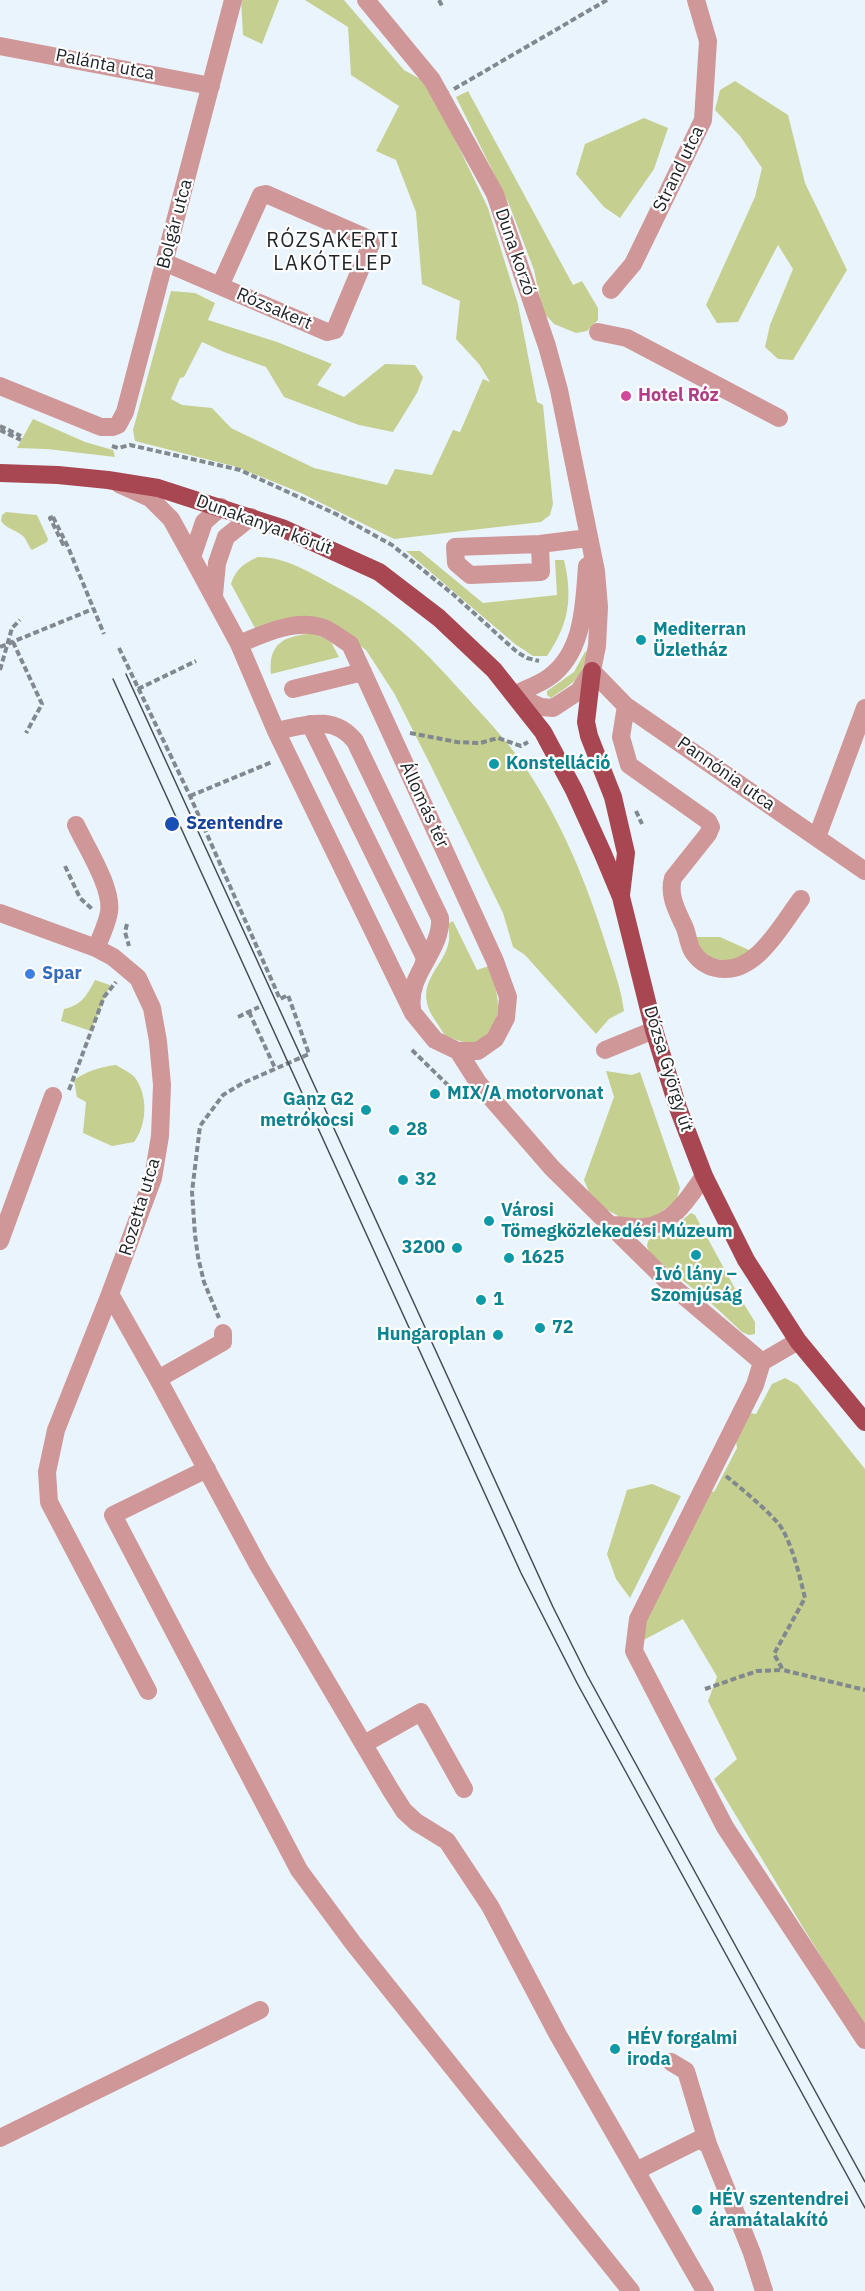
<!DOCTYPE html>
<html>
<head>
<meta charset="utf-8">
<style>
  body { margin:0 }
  canvas { display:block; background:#eaf4fd }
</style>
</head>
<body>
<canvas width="865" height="2291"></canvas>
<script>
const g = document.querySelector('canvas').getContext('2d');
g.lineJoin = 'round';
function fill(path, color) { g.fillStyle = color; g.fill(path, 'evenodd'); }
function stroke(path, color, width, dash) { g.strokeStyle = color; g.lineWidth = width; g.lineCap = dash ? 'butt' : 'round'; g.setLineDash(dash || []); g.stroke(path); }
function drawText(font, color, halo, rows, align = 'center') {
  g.font = font + ' "IBM Plex Sans",sans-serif'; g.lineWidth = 4.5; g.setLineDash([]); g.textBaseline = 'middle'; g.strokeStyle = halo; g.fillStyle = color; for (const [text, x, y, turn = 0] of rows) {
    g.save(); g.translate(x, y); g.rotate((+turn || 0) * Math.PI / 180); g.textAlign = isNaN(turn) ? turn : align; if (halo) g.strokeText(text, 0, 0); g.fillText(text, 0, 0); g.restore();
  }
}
const green = new Path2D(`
  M 241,0 L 279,0 L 262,44 L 243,35 Z
  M 305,0 L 344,0 L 404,70 L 427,83 L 449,91 L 452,133 L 488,208 L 518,304 L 537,402 L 543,405 L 553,504 L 550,515 L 541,522 L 394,539 L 301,493 L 237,467 L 135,441 L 133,430 L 171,291 L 195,293 L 215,303 L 208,320 L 277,342 L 332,364 L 317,385 L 344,397 L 385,364 L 415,365 L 423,377 L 417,393 L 393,432 L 359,425 L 284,397 L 266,367 L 224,352 L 202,342 L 184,377 L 180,378 L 171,399 L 182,405 L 212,408 L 231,428 L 314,468 L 387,485 L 395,469 L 432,475 L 453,430 L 460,432 L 483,379 L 490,382 L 479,364 L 456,339 L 460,301 L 422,284 L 416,212 L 396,160 L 376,151 L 399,106 L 351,75 L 348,27 Z
  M 735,81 L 788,115 L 805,183 L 847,270 L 793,360 L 778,359 L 765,347 L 770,325 L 793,269 L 778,245 L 738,322 L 717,323 L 706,305 L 755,197 L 762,168 L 740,136 L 715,110 L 720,90 Z
  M 468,91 L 573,285 L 582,281 L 598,308 L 598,320 L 587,331 L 576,333 L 554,324 L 543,312 L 534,270 L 509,204 L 456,97 Z
  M 644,118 L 668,128 L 654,169 L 620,218 L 604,207 L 576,174 L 585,144 Z
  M 33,419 L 85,442 L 113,450 L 115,457 L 47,449 L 17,448 Z
  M 6,512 L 37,515 L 48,539 L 47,542 L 32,550 C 28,546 27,540 23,536 C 16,530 7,529 1,521 L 2,515 Z
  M 406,551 L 420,551 L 483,603 L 557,595 L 555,560 L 564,560 C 573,598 569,624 547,656 L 533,656 L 515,644 Z
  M 258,557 C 286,557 309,572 333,585 C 384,611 421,646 458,688 C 481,713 504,737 523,764 C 560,818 587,883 606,945 C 613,967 621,988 624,1011 L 609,1019 L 596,1034 L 525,955 L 513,947 L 503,913 L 430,764 L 394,693 L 366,650 L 341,631 L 256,630 L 231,584 C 236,569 243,564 258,557 Z
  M 314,633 L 331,642 L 339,657 L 271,674 C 268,642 285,636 314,633 Z
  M 588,651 C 581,681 575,681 551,698 L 547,695 L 547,691 L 574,672 L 585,652 Z
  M 453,921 L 477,970 L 489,966 C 500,1000 507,1025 472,1045 L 445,1036 C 440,1026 429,1014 427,1003 C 420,972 459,956 447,924 Z
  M 692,937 L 720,937 L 749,950 L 738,962 L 702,957 Z
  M 95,980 L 110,985 L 91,1031 L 61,1021 L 64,1009 C 82,1005 87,995 95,980 Z
  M 116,1065 C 122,1069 132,1073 136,1079 C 148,1097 147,1125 134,1142 L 112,1146 L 83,1133 L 86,1102 L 77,1097 L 74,1080 C 87,1071 100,1067 116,1065 Z
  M 606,1071 L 632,1075 L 640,1072 L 680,1188 L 676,1201 L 651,1219 L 625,1220 L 599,1205 L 589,1192 L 584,1180 L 614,1097 Z
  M 691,1213 L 695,1215 L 739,1296 L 755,1322 L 755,1334 L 749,1335 L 742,1332 L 712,1304 L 650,1254 L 647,1246 L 648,1241 L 652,1237 L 665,1234 Z
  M 785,1378 L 798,1385 L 865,1469 L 865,2027 L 804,1929 L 714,1779 L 737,1759 L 708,1701 L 717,1677 L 715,1673 L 683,1619 L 642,1641 L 640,1636 L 647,1621 L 646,1613 L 707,1490 L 714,1492 L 737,1448 L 736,1441 L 749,1413 L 756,1414 L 772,1384 Z
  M 652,1484 L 681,1496 L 630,1598 L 616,1579 L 607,1554 L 627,1490 Z`);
const path = new Path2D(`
  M 439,0 L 443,8
  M 454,89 L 607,0
  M 0,426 L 21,436
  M 0,430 L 21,440
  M 112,446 L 118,448 L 130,445 L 240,470 L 336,514 L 392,545 L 454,595 L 517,652 L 527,658 L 539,661
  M 53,517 L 68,547 L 104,634
  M 53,517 L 50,518 L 63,544 L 66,542
  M 13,642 L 42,704 L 26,733
  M 0,647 L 93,609
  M 119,648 L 190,796 L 280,999 L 288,995 L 309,1054 L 243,1083 L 223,1095 L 200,1126 L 192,1192 L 195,1235 L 198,1257 L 204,1282 L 219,1318
  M 0,670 L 12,628 L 20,620
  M 138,689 L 196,661
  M 410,733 L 457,742 L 480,743 L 498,738 L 521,746 L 528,742
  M 190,796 L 272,762
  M 636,811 L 642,824
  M 65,866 L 80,898 L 92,909
  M 127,924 L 125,932 L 129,946
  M 249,1012 L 275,1068
  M 238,1017 L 259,1007
  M 412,1050 L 459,1096
  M 69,1090 L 104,997 L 116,982
  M 726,1476 C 744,1491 763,1506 778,1523 C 791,1539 800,1577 805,1598 L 774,1654 L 783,1670 L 865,1690
  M 705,1689 L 757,1671 L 783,1670`);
const minor = new Path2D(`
  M 366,0 L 432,80 L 495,194 L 547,346 L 559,390 L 596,571 L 599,607 L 597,646 L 592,671 L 579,691 L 553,708 L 541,707 L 514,695
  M 0,46 L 211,86
  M 164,262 L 327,332 L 335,330 L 371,244 L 369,239 L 266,194 L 261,195 L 220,286
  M 611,290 L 633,264 L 703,120 L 708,41 L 696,0
  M 598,332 L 627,338 L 779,418
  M 0,386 L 101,427 L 113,427 L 118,425 L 125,412 L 233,0
  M 119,484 L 150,498 L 171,519 L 192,557 L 239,644 L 276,731 L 413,1013 L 435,1040 L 458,1051 L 479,1084 L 552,1168 L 672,1286 L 762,1362 L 798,1341
  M 540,544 L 541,572 L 470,575 L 456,563 L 455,547 L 540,544 L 588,538
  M 192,557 L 204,522 L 221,507
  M 214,595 L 217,563 L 226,537 L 251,517
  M 239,644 C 263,634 295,619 321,627 C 331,630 341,639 350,644 L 495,961 L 508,997 L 506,1018 L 495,1039 L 478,1051 L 458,1051
  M 592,671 L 626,706 L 865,871
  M 293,689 L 363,672
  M 514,695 C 525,689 538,685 548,678 C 584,653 584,605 587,566
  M 626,706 L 621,737 L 629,765 L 708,821 L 711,827 L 708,834 L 673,878 C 668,895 677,911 684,926 C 688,934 688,945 693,952 C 698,960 707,966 716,968 C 755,977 781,925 801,899
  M 310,724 L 425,958 L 423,966
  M 276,731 C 306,725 333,714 355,741 L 440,918 C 442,951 407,974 412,1008
  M 76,825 C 86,847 113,888 109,912 C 107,924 101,937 96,948
  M 817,837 L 865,708
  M 0,913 L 96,948 L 113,957 L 138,978 L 152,1008 L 158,1041 L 162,1085 L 160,1136 L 153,1178 L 110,1294 L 56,1430 L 47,1472 L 49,1502 L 148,1691
  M 605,1050 L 654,1030
  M 612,1225 C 623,1225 635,1228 645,1227 C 674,1224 689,1197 704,1176
  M 0,1241 L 53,1096
  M 110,1294 L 158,1379 L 258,1565 L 390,1789 L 404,1811 L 416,1822 L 447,1841 L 490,1906 L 558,2035 L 705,2291
  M 762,1362 L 755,1385 L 638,1619 L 634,1651 L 725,1827 L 865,2040
  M 158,1379 L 223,1342 L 223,1333
  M 207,1469 L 113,1515 L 299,1870 L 353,1943 L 631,2291
  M 364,1744 L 421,1712 L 464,1789
  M 671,2062 L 686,2071 L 708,2144
  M 0,2138 L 260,2010
  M 636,2171 L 698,2140 L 708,2144 L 752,2253 L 764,2291`);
const major = new Path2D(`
  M 0,473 L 58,475 L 108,480 L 158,488 L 282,528 L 379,572 L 439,618 L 494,670 L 543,732 L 574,790 L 603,854 L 621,897 L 654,1030 L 678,1108 L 704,1176 L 746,1260 L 798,1341 L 865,1422
  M 592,671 L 586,722 L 589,736 L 613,797 L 626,853 L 621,895`);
const tram = new Path2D(`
  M 126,674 L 553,1607 L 587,1675 L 865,2182
  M 113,679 L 521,1573 L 577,1683 L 865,2208`);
const markers = [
  [626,396,6,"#d1479c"],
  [641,640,6,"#0f9aa8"],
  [494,764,6,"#0f9aa8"],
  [172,824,8,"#1a4fb4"],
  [30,974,6,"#3f7fe0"],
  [435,1094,6,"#0f9aa8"],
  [366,1110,6,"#0f9aa8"],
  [394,1130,6,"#0f9aa8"],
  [403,1180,6,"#0f9aa8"],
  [489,1221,6,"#0f9aa8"],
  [457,1248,6,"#0f9aa8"],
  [696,1255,6,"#0f9aa8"],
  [509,1258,6,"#0f9aa8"],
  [481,1300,6,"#0f9aa8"],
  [540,1328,6,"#0f9aa8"],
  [498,1335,6,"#0f9aa8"],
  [615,2049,6,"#0f9aa8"],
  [697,2210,6,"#0f9aa8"]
];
const streetNames = [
  ["Palánta utca",105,65,11],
  ["Strand utca",679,169,-64],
  ["Bolgár utca",175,224,-75],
  ["Duna korzó",515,252,71],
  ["Rózsakert",274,309,23],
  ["Dunakanyar körút",264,525,20],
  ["Pannónia utca",726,774,35],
  ["Állomás tér",424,805,65],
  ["Dózsa György út",668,1069,73],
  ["Rozetta utca",140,1207,-73]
];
const hotelNames = [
  ["Hotel Róz",638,396]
];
const cultureNames = [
  ["Mediterran",653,630],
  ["Üzletház",653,651],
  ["Konstelláció",506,764],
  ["MIX/A motorvonat",447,1094],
  ["Ganz G2",354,1100,"right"],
  ["metrókocsi",354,1121,"right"],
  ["28",406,1130],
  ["32",415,1180],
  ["Városi",501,1211],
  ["Tömegközlekedési Múzeum",501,1232],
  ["3200",445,1248,"right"],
  ["1625",521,1258],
  ["Ivó lány –",696,1275,"center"],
  ["Szomjúság",696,1296,"center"],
  ["1",493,1300],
  ["72",552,1328],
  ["Hungaroplan",486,1335,"right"],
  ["HÉV forgalmi",627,2039],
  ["iroda",627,2060],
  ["HÉV szentendrei",709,2200],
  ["áramátalakító",709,2221]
];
const transitNames = [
  ["Szentendre",186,824]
];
const shopNames = [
  ["Spar",42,974]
];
const neighbourhoodNames = [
  ["RÓZSAKERTI",333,241],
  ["LAKÓTELEP",333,264]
];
fill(green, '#c5cf8f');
stroke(path, '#81888e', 4, [6, 3]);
stroke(minor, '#d09799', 18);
stroke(major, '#a84751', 18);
stroke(tram, '#454b4f', 1.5);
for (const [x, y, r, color] of markers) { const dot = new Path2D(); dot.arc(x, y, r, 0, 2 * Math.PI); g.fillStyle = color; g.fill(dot); stroke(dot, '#fff', 2); }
drawText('18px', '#222629', '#fff', streetNames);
drawText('bold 18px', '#b23c85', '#fff', hotelNames, 'left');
drawText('bold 18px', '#0d838f', '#fff', cultureNames, 'left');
drawText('bold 18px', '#164399', '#fff', transitNames, 'left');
drawText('bold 18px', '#366cbe', '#fff', shopNames, 'left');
g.letterSpacing = '1.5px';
drawText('20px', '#222629', '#fff', neighbourhoodNames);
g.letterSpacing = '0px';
</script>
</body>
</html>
